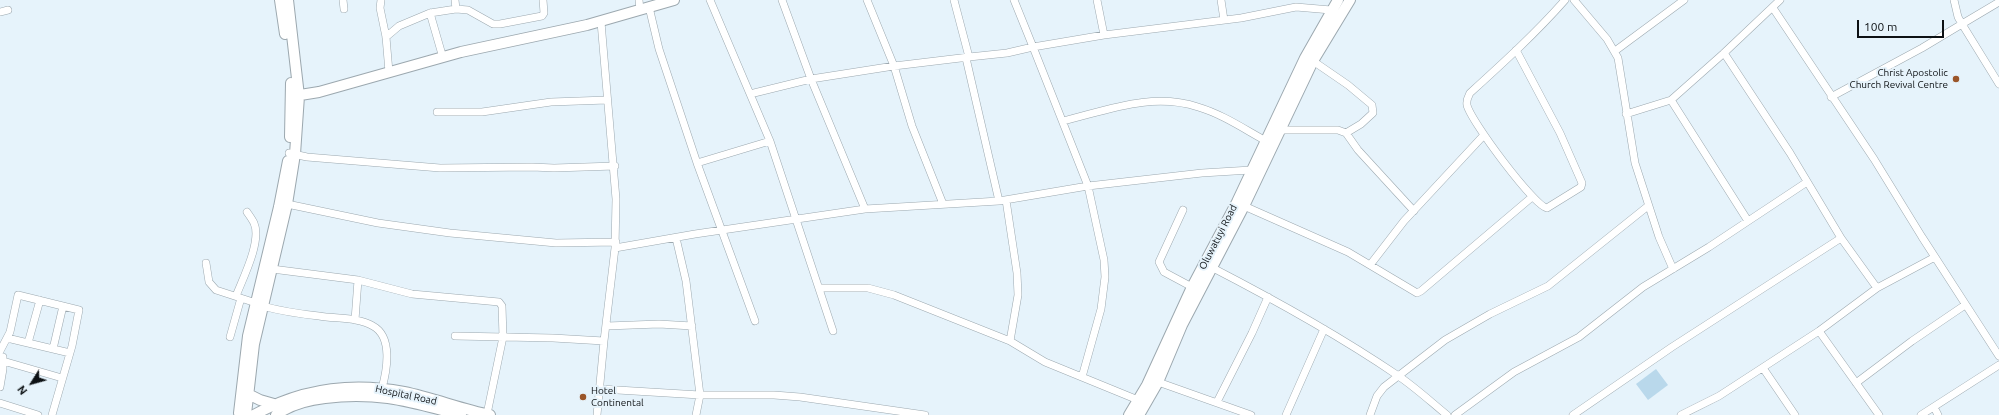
<!DOCTYPE html>
<html>
<head>
<meta charset="utf-8">
<style>
  body { margin:0 }
  #map { position:relative; width:1999px; height:415px; overflow:hidden; background:#e6f3fb; font-family:Ubuntu,sans-serif }
  canvas { display:block }
  .north { position:absolute; left:12px; top:363px; width:40px; height:40px; -webkit-text-stroke:3px #e6f3fb; paint-order:stroke; rotate:233deg; font-size:11px; font-weight:700; line-height:16px; text-align:center; color:#0d1114 }
  .north::after { content:''; display:block; margin:auto; width:14px; height:18px; background:#0d1114; clip-path:polygon(50% 0,100% 100%,50% 72%,0 100%) }
  .scale { position:absolute; left:1857px; top:20px; width:87px; height:18px; box-sizing:border-box; border:2px solid #0d1114; border-top:0; padding-left:5px; font-size:12px; line-height:14px; white-space:nowrap; color:#0d1114; -webkit-text-stroke:3px #e6f3fb; paint-order:stroke }
</style>
</head>
<body>
<div id="map">
<canvas width="1999" height="415"></canvas>
<div class="north">N</div>
<div class="scale">100 m</div>
</div>
<script>
const g = document.querySelector('canvas').getContext('2d');
g.lineJoin = 'round';
function fill(path, color) { g.fillStyle = color; g.fill(path, 'evenodd'); }
function stroke(path, color, width, dash) { g.strokeStyle = color; g.lineWidth = width; g.lineCap = dash ? 'butt' : 'round'; g.setLineDash(dash || []); g.stroke(path); }
function drawText(font, color, halo, rows, align = 'center') {
  g.font = font + ' Ubuntu,sans-serif'; g.lineWidth = 4; g.setLineDash([]); g.textBaseline = 'middle'; g.strokeStyle = halo; g.fillStyle = color; for (const [text, x, y, turn = 0] of rows) {
    g.save(); g.translate(x, y); g.rotate((+turn || 0) * Math.PI / 180); g.textAlign = isNaN(turn) ? turn : align; if (halo) g.strokeText(text, 0, 0); g.fillText(text, 0, 0); g.restore();
  }
}
const green = new Path2D(`
  M 1656,369 L 1668,385 L 1648,400 L 1636,384 Z`);
const street = new Path2D(`
  M 343,0 L 344,9
  M 381,0 L 380,8 L 386,37 L 389,72
  M 455,0 L 456,9
  M 639,0 L 640,10
  M 710,0 L 770,141 L 833,331
  M 867,0 L 894,66 L 912,126 L 943,204
  M 1014,0 L 1033,47 L 1104,35 L 1241,18 L 1296,7 L 1331,10
  M 1097,0 L 1104,35
  M 1221,0 L 1224,20
  M 1574,0 L 1607,39 L 1618,58 L 1635,163 L 1659,237 L 1673,269
  M 1999,2 L 1962,24 L 1999,84
  M 649,7 L 659,49 L 697,163
  M 1773,8 L 1874,159 L 1922,237 L 1999,356
  M 0,12 L 8,10
  M 430,13 L 456,9 L 468,10 L 493,24 L 500,24 L 542,16 L 544,13 L 543,0
  M 386,37 L 399,26 L 430,13 L 443,58
  M 1516,50 L 1560,133 L 1582,183 L 1581,187 L 1547,208 C 1534,206 1470,120 1467,105 C 1466,100 1468,97 1470,93 C 1503,63 1536,33 1565,0
  M 1615,51 L 1684,0
  M 1724,53 L 1790,153 L 1841,238 L 1877,288
  M 969,57 L 1007,53 L 1033,47 L 1088,186 L 1104,260 L 1105,277 L 1101,309 L 1082,377
  M 966,58 L 999,201
  M 1313,61 L 1348,85 L 1372,105 L 1373,113 L 1361,124 L 1346,133
  M 750,94 L 811,79 L 782,0
  M 1831,97 L 1922,48 L 1962,24 L 1958,17 L 1954,0
  M 1671,100 L 1748,221
  M 437,112 L 482,112 L 551,102 L 607,100
  M 1626,114 L 1671,100 L 1724,53 L 1780,0
  M 1063,121 C 1108,110 1152,92 1198,107 C 1222,114 1244,129 1266,141
  M 1281,130 L 1338,130 L 1346,133 L 1358,150 L 1414,211
  M 289,153 L 307,157 L 440,168 L 532,167 L 554,168 L 615,166
  M 1006,200 L 1017,273 L 1018,295 L 1010,341
  M 287,204 L 378,223 L 450,233 L 556,243 L 616,242
  M 1244,206 L 1348,252 L 1417,293 L 1421,291 L 1532,197
  M 865,209 L 811,79 L 894,66 L 969,57 L 954,0
  M 1183,210 L 1159,262 L 1164,272 L 1192,287
  M 676,238 L 686,281 L 700,395 L 774,395 L 800,397 L 925,415
  M 615,248 L 695,234 L 865,209 L 999,201 L 1088,186 L 1202,173 L 1251,170
  M 206,263 L 209,282 L 216,290 L 256,303
  M 1370,265 L 1404,221 L 1484,135
  M 1211,267 C 1275,300 1338,335 1397,375 C 1415,387 1431,402 1447,415
  M 272,269 L 358,280 L 412,294 L 499,302 L 502,306 L 503,337 L 487,414
  M 820,288 L 868,288 L 894,295 L 1010,341 L 1045,362 L 1138,400
  M 236,296 C 243,278 262,241 254,223 C 252,219 249,215 247,212
  M 262,306 C 281,311 300,314 319,316 C 336,319 358,317 373,326 C 393,337 387,370 382,388
  M 355,320 L 358,280
  M 755,321 L 697,163 L 770,141
  M 607,326 L 659,324 L 692,326
  M 1819,331 L 1879,415
  M 455,336 L 553,338 L 604,341
  M 230,337 L 241,298
  M 7,338 L 70,353
  M 28,343 L 40,300
  M 53,349 L 63,306
  M 0,351 L 10,332 L 18,295 L 79,310 L 72,346 L 52,415
  M 3,361 L 62,378
  M 1763,368 L 1795,415
  M 1158,382 L 1251,415
  M 1856,383 L 1912,341 L 1965,305
  M 0,387 L 3,369 L 3,357
  M 601,389 L 700,395 L 696,415
  M 1217,402 L 1252,333 L 1268,297
  M 0,403 L 38,415
  M 1934,407 L 1938,415
  M 597,415 L 604,341 L 615,248 L 616,199 L 601,22
  M 1286,415 L 1324,329
  M 1370,415 L 1377,396 L 1384,387 L 1445,340 L 1490,314 L 1548,286 L 1648,206
  M 1455,415 L 1514,372 L 1579,337 L 1643,287 L 1709,247 L 1807,182
  M 1573,415 L 1672,347 L 1841,238
  M 1681,415 L 1719,396 L 1819,331 L 1877,288 L 1935,257
  M 1921,415 L 1999,365`);
const secondary = new Path2D(`
  M 280,0 L 285,34
  M 294,96 L 319,92 L 461,52 L 587,25 L 674,0
  M 290,137 L 291,83
  M 248,394 L 260,400 L 274,404
  M 239,413 L 248,336 L 279,207 L 288,161
  M 246,414 L 254,344 L 287,204 L 295,154 L 299,96 L 288,0
  M 254,415 C 301,389 352,382 404,392 C 433,398 461,409 490,415
  M 276,415 C 291,404 307,400 325,398 C 377,391 411,402 461,415
  M 1129,415 L 1147,385 L 1192,287 L 1237,202 L 1305,58 L 1338,0
  M 1139,415 L 1158,382 L 1182,325 L 1244,206 L 1313,61 L 1350,0`);
const markers = [
  [1956,79,4,"#9a5529"],
  [583,397,4,"#9a5529"]
];
const poiNames = [
  ["Christ Apostolic",1948,73],
  ["Church Revival Centre",1948,85],
  ["Hotel",591,391,"left"],
  ["Continental",591,403,"left"]
];
const streetNames = [
  ["Oluwatuyi Road",1218,237,-63],
  ["Hospital Road",406,395,12]
];
fill(green, '#b9d8eb');
stroke(street, '#9ca8af', 8);
stroke(secondary, '#9ca8af', 12);
stroke(street, '#fff', 7);
stroke(secondary, '#fff', 10);
for (const [x, y, r, color] of markers) { const dot = new Path2D(); dot.arc(x, y, r, 0, 2 * Math.PI); g.fillStyle = color; g.fill(dot); stroke(dot, '#e6f3fb', 1.5); }
drawText('10px', '#0d1114', '#e6f3fb', poiNames, 'right');
drawText('10px', '#0d1114', '#e6f3fb', streetNames);
</script>
</body>
</html>
